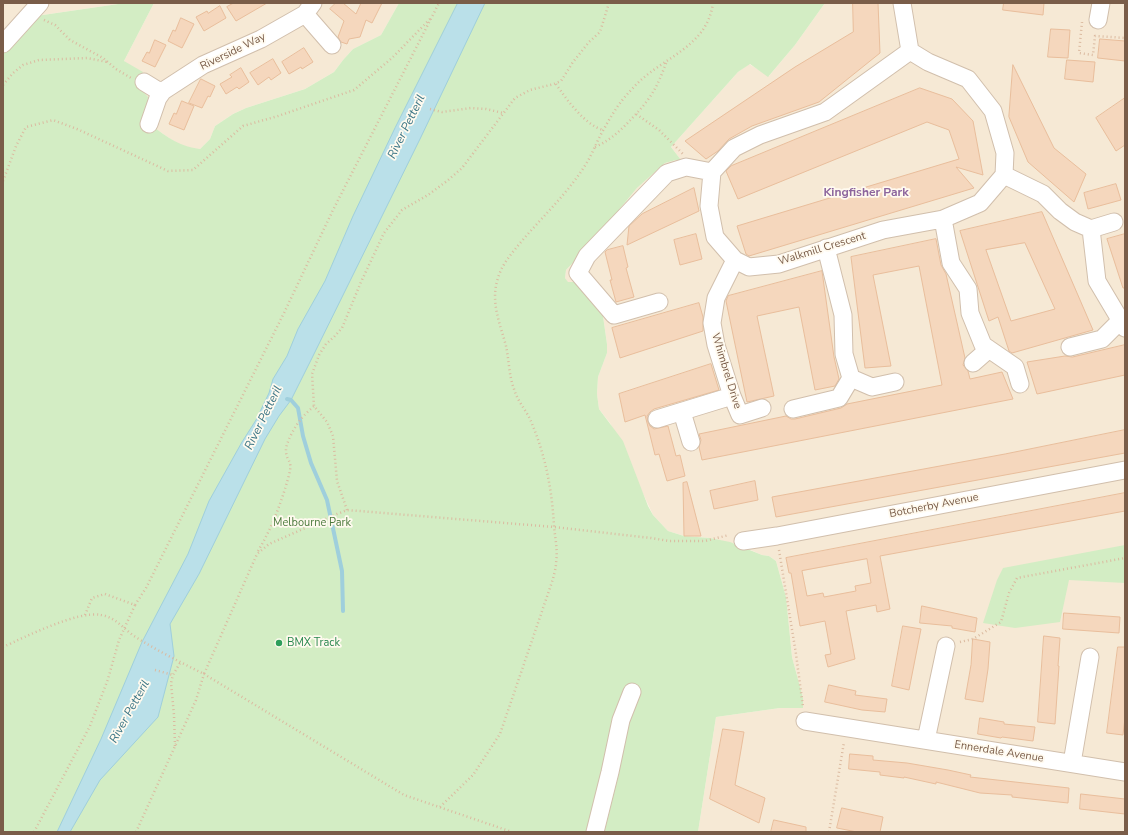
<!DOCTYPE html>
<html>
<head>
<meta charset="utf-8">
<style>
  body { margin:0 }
  #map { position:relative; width:1128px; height:835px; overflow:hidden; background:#fef6e8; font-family:"Nunito Sans",sans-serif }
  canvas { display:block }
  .frame { position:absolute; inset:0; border:4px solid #7a5d49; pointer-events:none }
</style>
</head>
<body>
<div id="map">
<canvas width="1128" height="835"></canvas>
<div class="frame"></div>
</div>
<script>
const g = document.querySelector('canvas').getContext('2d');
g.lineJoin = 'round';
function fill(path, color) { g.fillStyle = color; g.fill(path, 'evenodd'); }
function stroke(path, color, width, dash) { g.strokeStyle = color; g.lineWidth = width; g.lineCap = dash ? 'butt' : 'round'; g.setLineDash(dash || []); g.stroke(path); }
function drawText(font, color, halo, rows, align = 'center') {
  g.font = font + ' "Nunito Sans",sans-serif'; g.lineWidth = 3.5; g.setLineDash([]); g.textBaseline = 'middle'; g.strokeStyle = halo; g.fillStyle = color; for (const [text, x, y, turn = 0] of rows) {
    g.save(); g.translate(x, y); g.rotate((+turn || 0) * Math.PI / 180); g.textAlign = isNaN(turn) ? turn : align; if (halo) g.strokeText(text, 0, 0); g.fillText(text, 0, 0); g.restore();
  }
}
const residential = new Path2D(`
  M 3,3 L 125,3 L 36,16 L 3,44 Z
  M 154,3 L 399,3 L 381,35 L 353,49 L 343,60 L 334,72 L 305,89 L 246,108 L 233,114 L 215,126 L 210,139 L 200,149 L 188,148 L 179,145 L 146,122 L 137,85 L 124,61 Z
  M 825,3 L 1125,3 L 1125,832 L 698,832 L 716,717 L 780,708 L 803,707 L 803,698 L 792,657 L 786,597 L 776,561 L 769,556 L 762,555 L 739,545 L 710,538 L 684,536 L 668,531 L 653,515 L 610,423 L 599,409 L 597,394 L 598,377 L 607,353 L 607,344 L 603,316 L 568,283 L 565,278 L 566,270 L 588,247 L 637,188 L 665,163 L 676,160 L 681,160 L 671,147 L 738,72 L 749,64 L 769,76 L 795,45 Z`);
const green = new Path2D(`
  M 125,3 L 154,3 L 124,61 L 143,72 L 137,85 L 148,97 L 146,122 C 166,135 176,146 200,149 L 210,139 L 215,126 L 233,114 L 246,108 L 305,89 L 334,72 L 343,60 L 353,49 L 381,35 L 399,3 L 825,3 L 795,45 L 768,77 L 750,64 L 738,72 L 671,147 L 681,160 L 676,160 L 665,163 L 637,188 L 588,247 L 566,270 L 565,278 L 568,282 L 575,282 L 598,305 L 603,316 L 607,344 L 607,353 L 598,377 L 597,394 L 599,409 L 623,441 L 648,506 L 653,515 L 668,531 L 684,536 L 710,538 L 730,542 L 762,555 L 769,556 L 776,561 L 786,597 L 792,657 L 803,698 L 803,708 L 780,708 L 716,717 L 698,832 L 3,832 L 3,44 L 36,16 Z
  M 1125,545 L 1125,583 L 1069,580 L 1060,622 L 1015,628 L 983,623 L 997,580 L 1003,568 Z`);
const water = new Path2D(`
  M 458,3 L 485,3 L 420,139 L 312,358 L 291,400 L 279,416 L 265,439 L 199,574 L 170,624 L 174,656 L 158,717 L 100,780 L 70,832 L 57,832 L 101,739 L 142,642 L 188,554 L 209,501 L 242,442 L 256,420 L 269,393 L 273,379 L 287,356 L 298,329 L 325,281 L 353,216 L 395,128 Z`);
const stream = new Path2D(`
  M 287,399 L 291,400 L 298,408 L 303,436 L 311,463 L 327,500 L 342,571 L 343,611`);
const building = new Path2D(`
  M 234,3 L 267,3 L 236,21 L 227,7 Z
  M 336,3 L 343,3 L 356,14 L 361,3 L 382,3 L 372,23 L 366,20 L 360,37 L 349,39 L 347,44 L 341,42 L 338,37 L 344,21 L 330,9 Z
  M 853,3 L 878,3 L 880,53 L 819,102 L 752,126 L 729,139 L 718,151 L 706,159 L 685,141 L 795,67 L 853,32 Z
  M 1004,3 L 1044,3 L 1043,15 L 1003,10 Z
  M 220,6 L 226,18 L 204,31 L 196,17 L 207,11 L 208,13 Z
  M 181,18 L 194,24 L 182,48 L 168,41 L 173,30 L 175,31 Z
  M 1051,29 L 1070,30 L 1068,58 L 1048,57 Z
  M 1100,39 L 1125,41 L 1125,61 L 1098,58 Z
  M 155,40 L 166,45 L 155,67 L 142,61 L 147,52 L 149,53 Z
  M 304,48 L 313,62 L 302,69 L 301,67 L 289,74 L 282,62 Z
  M 273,59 L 281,73 L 271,80 L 269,77 L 258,85 L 250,73 Z
  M 1067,60 L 1095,62 L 1093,82 L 1065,79 Z
  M 1013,65 L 1054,148 L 1086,174 L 1074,202 L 1028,162 L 1009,117 Z
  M 241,68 L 249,82 L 239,89 L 237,87 L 226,94 L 220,84 L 232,77 L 230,75 Z
  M 201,79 L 215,86 L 210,97 L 208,96 L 202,108 L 189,103 Z
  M 920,88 L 952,99 L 973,121 L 983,175 L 956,167 L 974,188 L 749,256 L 746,254 L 737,226 L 959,159 L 949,130 L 927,122 L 738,199 L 726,171 L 731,166 Z
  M 1125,98 L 1125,145 L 1116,151 L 1096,118 Z
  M 182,101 L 194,106 L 184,130 L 169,124 L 174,113 L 176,114 Z
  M 1116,184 L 1121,200 L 1088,209 L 1084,193 Z
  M 694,188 L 699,211 L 627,245 L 629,226 L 642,214 Z
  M 1042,212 L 1093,330 L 1012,353 L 1009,351 L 998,317 L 989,321 L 960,231 ZM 1025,243 L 1055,309 L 1011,321 L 986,250 Z
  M 696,234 L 702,259 L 680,265 L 674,240 Z
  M 1125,234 L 1125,288 L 1123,288 L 1107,239 Z
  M 936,239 L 941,265 L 946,274 L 965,358 L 963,365 L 968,371 L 970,379 L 1002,372 L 1013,399 L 702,460 L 699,447 L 701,440 L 699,434 L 786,416 L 791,419 L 795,419 L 841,408 L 847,404 L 942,385 L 919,266 L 873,275 L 891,366 L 865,368 L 851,257 Z
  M 623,246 L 628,267 L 626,268 L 634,297 L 616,302 L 610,280 L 612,280 L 605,252 L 607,250 Z
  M 822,271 L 834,357 L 839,379 L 835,386 L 815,390 L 799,307 L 757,316 L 774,396 L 747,402 L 726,301 L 728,296 Z
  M 699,303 L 703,317 L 703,331 L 620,358 L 612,328 Z
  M 1125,345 L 1125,375 L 1037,394 L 1027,362 L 1065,356 L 1072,357 Z
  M 711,364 L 719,390 L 654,409 L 650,412 L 647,416 L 648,422 L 650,426 L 654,429 L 668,426 L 676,456 L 680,455 L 685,476 L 667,481 L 659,454 L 655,455 L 645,415 L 625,422 L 619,394 Z
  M 1125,430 L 1125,453 L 776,517 L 772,497 L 1005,454 Z
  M 755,481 L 758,500 L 714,509 L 710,491 Z
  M 687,482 L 701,536 L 684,536 L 683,483 Z
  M 1125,493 L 1125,511 L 880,556 L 890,609 L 877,612 L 876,605 L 846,611 L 855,659 L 828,667 L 825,655 L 831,654 L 825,621 L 800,626 L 791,573 L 789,573 L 786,558 ZM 867,559 L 871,583 L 855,586 L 856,591 L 824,597 L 823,593 L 807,596 L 802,571 Z
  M 922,606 L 977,618 L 975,632 L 952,628 L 952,626 L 920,623 Z
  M 1064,613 L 1120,617 L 1119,633 L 1063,629 Z
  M 903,626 L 921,629 L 909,690 L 892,686 Z
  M 1044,636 L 1060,638 L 1058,666 L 1059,666 L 1055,724 L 1038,722 Z
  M 973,639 L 990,642 L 988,669 L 983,702 L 965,699 L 971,665 Z
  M 1118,647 L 1125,647 L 1125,718 L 1123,735 L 1107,733 Z
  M 829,685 L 856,691 L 855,695 L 887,699 L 885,712 L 862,710 L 825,702 Z
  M 980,718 L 1004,722 L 1004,724 L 1035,727 L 1033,741 L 1002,737 L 1001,738 L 978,734 Z
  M 723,729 L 744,732 L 735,785 L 765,798 L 759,823 L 710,799 Z
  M 850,754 L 873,756 L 873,760 L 907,763 L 948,770 L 971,775 L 970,777 L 1069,788 L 1068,803 L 1012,797 L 1012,795 L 980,793 L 936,782 L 936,784 L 904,777 L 904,778 L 880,775 L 880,772 L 849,769 Z
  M 1081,794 L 1125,799 L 1125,814 L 1080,809 Z
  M 842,808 L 883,817 L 880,832 L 857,832 L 837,828 Z
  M 774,820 L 806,827 L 806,832 L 771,832 Z`);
const path = new Path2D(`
  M 44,20 L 55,25 L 70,40 L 103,58 L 116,69 L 131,78
  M 1082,22 L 1079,53 L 1093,55 L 1095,36 L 1125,38
  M 666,63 C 658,85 652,97 636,114 L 659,130 L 683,154
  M 556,84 C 566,99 585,125 603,130
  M 3,85 L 13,73 L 23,65 L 39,60 L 87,58 L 107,62
  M 430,109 L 442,112 L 471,108 L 486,109 L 503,113
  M 595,147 C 613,139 623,128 636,114
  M 3,181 L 16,146 L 26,127 L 53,120 L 77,129 L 168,171 L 193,170 L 243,126 L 278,116 L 354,90 L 392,58 L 430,19
  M 347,510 L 337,481 L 333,436 L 327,422 L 314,406 L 312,374 L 319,355 L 326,344 L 334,337 L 342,328 L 361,282 L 384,233 L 402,210 L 428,195 L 447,181 L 462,168 L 515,98 L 530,90 L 554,84 L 561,81 L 573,62 L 589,42 L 600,32 L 609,3
  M 779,550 L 796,654 L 803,707
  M 258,551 C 272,528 282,501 289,475 C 293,460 287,462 286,452 C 285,443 296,425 301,419 C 305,414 310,410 314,406
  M 85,615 L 92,598 L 105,594 L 135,605 L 146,588 L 284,313 L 333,210 L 439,3
  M 960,642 L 973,639 L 1001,622 L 1009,593 L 1017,578 L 1125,558
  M 3,647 C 25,637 79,610 101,615 C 115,617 123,628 134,636 C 156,650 180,662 204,674 L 257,554 L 269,544 L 337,514 L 347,510 L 554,527 L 651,538 L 669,541 L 705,541 L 729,535
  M 155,670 L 173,675
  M 175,746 L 174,715 L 171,683 L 173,675 L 180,663
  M 440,807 L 473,775 L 500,734 L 553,579 C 554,574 556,568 556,563 C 558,550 555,538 554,526 C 552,489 545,453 530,419 C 525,409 517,400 514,389 C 509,376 509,360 506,346 C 500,323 490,302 498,278 C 502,264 512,253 521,242 C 543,216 568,193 586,164 C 593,153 597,140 604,129 C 612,114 621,100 633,88 C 659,58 707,49 713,3
  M 34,832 L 90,726 L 108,679 L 119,640 L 135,605
  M 136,832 L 196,700 L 204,674 L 404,795 L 512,832
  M 829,832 L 844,742`);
const minor = new Path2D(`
  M 902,3 L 910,51 L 928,62 L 968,79 L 993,111 L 1005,153 L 1004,175 L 980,203 L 943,219 L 883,230 L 779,264 L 749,267 L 735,260 L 715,237 L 709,206 L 712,172 L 734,148 L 760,135 L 825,112 L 910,51
  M 305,14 L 332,45
  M 1098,20 L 1101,3
  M 3,44 L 40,3
  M 144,82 L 157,90 L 163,91
  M 149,124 L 158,98 L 163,91 L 203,65 L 261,39 L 305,14 L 313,3
  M 1004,175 L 1043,194 L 1060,211 L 1075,222 L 1091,229 L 1097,281 L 1125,328
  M 943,219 L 951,263 L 968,289 L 970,313 L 983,345 L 1015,367 L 1020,384
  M 1091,229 L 1114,222
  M 826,248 L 843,315 L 844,354 L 851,378 L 872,387 L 895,382
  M 735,260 L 716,298 L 712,323 L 716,345 L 732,396 L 740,415 L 762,408
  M 659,302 L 614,315 L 578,273 L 587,256 L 667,173 L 686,167 L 712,172
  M 1070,347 L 1102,339 L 1120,321
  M 973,363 L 989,349
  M 793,409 L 839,398 L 851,378
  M 682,412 L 691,442
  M 657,419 L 732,396
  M 743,541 L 777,536 L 1125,470
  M 805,721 L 1125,772
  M 926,740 L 946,646
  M 1072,763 L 1090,657
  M 595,832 L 610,772 L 621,720 L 632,692`);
const markers = [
  [279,643,4,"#2e9e5b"]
];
const streetNames = [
  ["Riverside Way",233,52,-26],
  ["Walkmill Crescent",822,249,-17],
  ["Whimbrel Drive",726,371,73],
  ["Botcherby Avenue",934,506,-11],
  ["Ennerdale Avenue",999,752,9]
];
const parkNames = [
  ["Melbourne Park",312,523]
];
const leisureNames = [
  ["BMX Track",287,643]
];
const waterNames = [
  ["River Petteril",407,127,-64],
  ["River Petteril",264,418,-64],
  ["River Petteril",130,712,-61]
];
const neighbourhoodNames = [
  ["Kingfisher Park",866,193]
];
fill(residential, '#f6e9d5');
fill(green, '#d3edc4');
fill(water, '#bae0e9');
stroke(water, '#9fcfdc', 1);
stroke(stream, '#9fcfdc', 4);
fill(building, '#f5d7bd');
stroke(building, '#e9be9c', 1);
stroke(minor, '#d1bfac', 19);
stroke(path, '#dbbaa0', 2.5, [1, 3]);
stroke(minor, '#fff', 17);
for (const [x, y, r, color] of markers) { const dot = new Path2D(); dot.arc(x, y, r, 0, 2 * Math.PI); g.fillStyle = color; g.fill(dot); stroke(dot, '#fffaef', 1.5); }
drawText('11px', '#7a5d49', '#fffaef', streetNames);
drawText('11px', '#4c7a3d', '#fffaef', parkNames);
drawText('11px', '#27864d', '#fffaef', leisureNames, 'left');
drawText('italic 12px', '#3e7787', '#fffaef', waterNames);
drawText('bold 12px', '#8d659d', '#fffaef', neighbourhoodNames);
</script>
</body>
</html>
